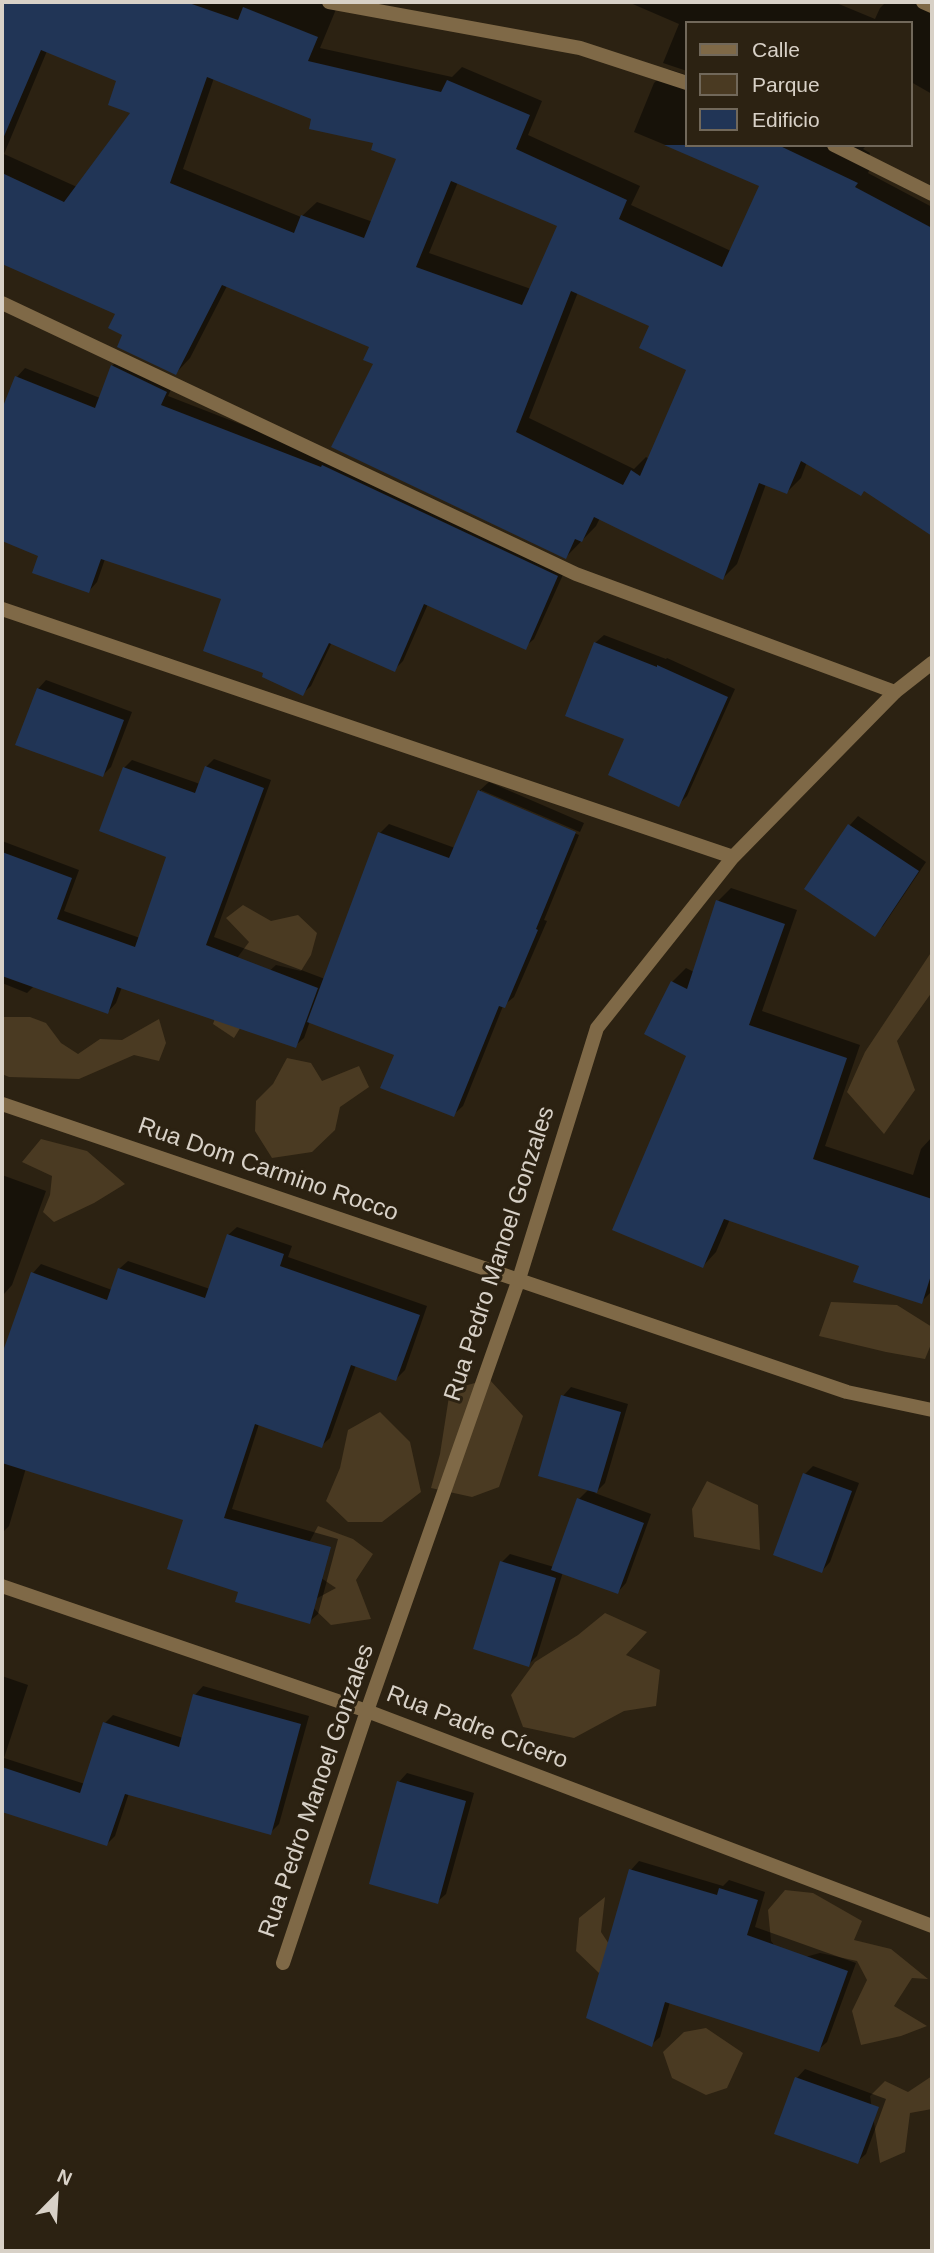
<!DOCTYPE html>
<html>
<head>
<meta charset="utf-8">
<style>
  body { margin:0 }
  #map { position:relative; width:934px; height:2253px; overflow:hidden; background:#2c2212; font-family:Helvetica,sans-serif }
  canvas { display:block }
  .frame { position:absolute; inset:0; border:4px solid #d8d1c7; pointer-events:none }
  .legend { position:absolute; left:685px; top:21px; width:228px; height:126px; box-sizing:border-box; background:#2c2212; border:2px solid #71685a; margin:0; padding:9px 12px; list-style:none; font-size:21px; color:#d8d1c7 }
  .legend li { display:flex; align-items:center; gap:14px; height:35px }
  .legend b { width:35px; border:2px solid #71685a }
  .north { position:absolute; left:21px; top:2162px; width:70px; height:70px; -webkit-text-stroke:5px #2c2212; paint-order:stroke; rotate:24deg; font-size:19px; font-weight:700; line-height:28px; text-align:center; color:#d8d1c7 }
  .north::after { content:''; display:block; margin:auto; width:24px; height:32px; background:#d8d1c7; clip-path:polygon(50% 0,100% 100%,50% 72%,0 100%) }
</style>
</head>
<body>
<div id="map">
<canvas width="934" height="2253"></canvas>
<div class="frame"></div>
<ul class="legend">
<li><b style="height:9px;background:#7f6947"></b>Calle</li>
<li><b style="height:19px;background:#4a3a22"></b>Parque</li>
<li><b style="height:19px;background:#213556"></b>Edificio</li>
</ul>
<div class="north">N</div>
</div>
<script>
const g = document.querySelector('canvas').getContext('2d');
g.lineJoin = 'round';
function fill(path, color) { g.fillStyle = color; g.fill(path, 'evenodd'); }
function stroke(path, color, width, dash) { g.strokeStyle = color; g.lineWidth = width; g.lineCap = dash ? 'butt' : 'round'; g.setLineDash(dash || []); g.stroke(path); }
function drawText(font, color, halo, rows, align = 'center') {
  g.font = font + ' Helvetica,sans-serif'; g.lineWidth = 6; g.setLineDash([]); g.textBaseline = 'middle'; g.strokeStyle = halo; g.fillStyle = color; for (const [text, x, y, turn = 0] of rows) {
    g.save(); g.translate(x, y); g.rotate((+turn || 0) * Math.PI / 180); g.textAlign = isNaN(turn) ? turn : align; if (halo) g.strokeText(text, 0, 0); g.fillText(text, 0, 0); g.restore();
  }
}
const green = new Path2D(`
  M 243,905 L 271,921 L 298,915 L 317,933 L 311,955 L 301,971 L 276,965 L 264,976 L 256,1002 L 234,1038 L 213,1024 L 234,962 L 249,942 L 226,918 Z
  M 932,951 L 932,992 L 897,1041 L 915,1090 L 884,1134 L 847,1092 L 865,1052 Z
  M 2,1017 L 30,1017 L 46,1023 L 61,1043 L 78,1054 L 100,1039 L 122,1040 L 159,1019 L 166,1043 L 159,1061 L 134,1055 L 79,1079 L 9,1077 L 2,1074 Z
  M 287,1058 L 311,1063 L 322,1081 L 359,1066 L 369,1087 L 340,1107 L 335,1130 L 312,1152 L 272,1158 L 255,1131 L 256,1101 L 273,1084 Z
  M 41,1139 L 87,1151 L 125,1184 L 94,1203 L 54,1222 L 43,1212 L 50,1195 L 52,1176 L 22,1162 Z
  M 831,1302 L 897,1305 L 932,1327 L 932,1342 L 925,1359 L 886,1352 L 819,1336 Z
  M 489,1379 L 523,1416 L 499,1487 L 472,1497 L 431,1488 L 440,1454 L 450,1390 Z
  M 380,1412 L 410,1442 L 421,1492 L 382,1522 L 348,1522 L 326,1501 L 340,1468 L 348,1430 Z
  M 707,1481 L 758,1505 L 760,1550 L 694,1537 L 692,1509 Z
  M 318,1526 L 353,1539 L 373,1554 L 356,1580 L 371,1619 L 331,1625 L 308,1603 L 336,1588 L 315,1574 L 304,1552 Z
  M 605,1613 L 647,1632 L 626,1655 L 660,1670 L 656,1706 L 624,1711 L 574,1738 L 523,1727 L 511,1695 L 535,1662 L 578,1635 Z
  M 785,1890 L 813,1893 L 862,1921 L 854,1940 L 891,1949 L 928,1979 L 912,1978 L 894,2006 L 927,2026 L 901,2036 L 861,2045 L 852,2011 L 867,1980 L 857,1961 L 820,1953 L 787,1962 L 771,1941 L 768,1910 Z
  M 605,1897 L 601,1932 L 617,1956 L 599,1973 L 576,1951 L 579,1918 Z
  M 706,2028 L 743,2053 L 727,2088 L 706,2095 L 672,2078 L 663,2052 L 684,2032 Z
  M 932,2076 L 932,2109 L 910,2113 L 905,2152 L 880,2163 L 870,2096 L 885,2081 L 908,2092 Z`);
const shadow = new Path2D(`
  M 2,2 L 339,2 L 320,48 L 452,77 L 462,67 L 542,101 L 528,135 L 640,186 L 631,205 L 731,251 L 762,185 L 634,132 L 654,83 L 668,69 L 687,75 L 687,145 L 867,145 L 863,149 L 870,153 L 865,166 L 870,168 L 868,173 L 932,207 L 932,533 L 865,490 L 807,462 L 801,478 L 787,492 L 766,484 L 737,564 L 723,578 L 600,518 L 596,526 L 566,557 L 375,363 L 371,346 L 227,286 L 190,358 L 176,373 L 124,334 L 118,313 L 2,262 ZM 47,51 L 118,80 L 133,112 L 77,187 L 4,154 ZM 214,78 L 376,141 L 399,158 L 373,222 L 317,202 L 301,217 L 183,169 ZM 458,182 L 559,225 L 531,289 L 429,253 ZM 578,292 L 651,325 L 688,369 L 649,459 L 646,457 L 634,469 L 529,418 Z
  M 628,2 L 834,2 L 875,19 L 880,8 L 886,2 L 912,2 L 932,10 L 932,94 L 911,82 L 911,23 L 687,23 L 687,71 L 663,63 L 679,24 Z
  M 120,358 L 174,383 L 168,396 L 330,459 L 566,568 L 534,639 L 525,647 L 428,604 L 403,661 L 394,670 L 332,642 L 311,686 L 302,694 L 266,672 L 224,598 L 105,559 L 97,582 L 89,591 L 40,555 L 2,539 L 2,413 L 17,377 L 25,368 L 100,398 L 112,366 Z
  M 604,635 L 666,659 L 667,658 L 735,689 L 687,796 L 678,805 L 626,738 L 595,643 Z
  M 46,680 L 132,712 L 111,767 L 103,775 L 38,689 Z
  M 214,759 L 271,780 L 214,937 L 325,979 L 380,833 L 389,824 L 455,848 L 479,791 L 489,782 L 584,823 L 580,832 L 481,790 L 481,794 L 579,835 L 544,920 L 547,921 L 514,997 L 503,1006 L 463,1106 L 453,1115 L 396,1054 L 310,1021 L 304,1038 L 295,1046 L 122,987 L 116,1003 L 108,1012 L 34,986 L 27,993 L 2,983 L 2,841 L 79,870 L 64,911 L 140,938 L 168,856 L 124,768 L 132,760 L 200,784 L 206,767 Z
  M 858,816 L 926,862 L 883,926 L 874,934 L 806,889 L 850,825 Z
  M 731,888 L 797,910 L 762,1011 L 860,1045 L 825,1146 L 913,1175 L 921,1149 L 932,1137 L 932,1291 L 921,1302 L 861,1264 L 730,1219 L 716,1252 L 703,1266 L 689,1055 L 672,982 L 686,968 L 694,972 L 718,901 Z
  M 2,1175 L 46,1191 L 12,1285 L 4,1294 L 2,1293 Z
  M 237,1227 L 292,1246 L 288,1257 L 427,1306 L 405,1370 L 396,1379 L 356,1365 L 330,1438 L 321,1446 L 259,1424 L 232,1509 L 338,1539 L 318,1614 L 309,1622 L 240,1590 L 186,1519 L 26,1468 L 9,1526 L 2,1533 L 2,1359 L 33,1273 L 41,1264 L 112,1290 L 119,1269 L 128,1261 L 210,1289 L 228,1235 Z
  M 571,1387 L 628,1404 L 605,1483 L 595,1493 L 651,1514 L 626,1583 L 618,1592 L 563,1572 L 537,1656 L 528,1665 L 502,1562 L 510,1554 L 554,1567 L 579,1499 L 589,1489 L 563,1396 Z
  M 813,1466 L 859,1483 L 830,1562 L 822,1571 L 805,1474 Z
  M 2,1676 L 28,1685 L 4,1758 L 85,1784 L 105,1723 L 113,1715 L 183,1738 L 195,1695 L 203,1686 L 309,1716 L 279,1824 L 270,1833 L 129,1793 L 115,1836 L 107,1844 L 2,1810 Z
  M 407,1773 L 474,1793 L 446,1894 L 437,1902 L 399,1782 Z
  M 639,1861 L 723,1886 L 729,1880 L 765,1892 L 755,1927 L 856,1963 L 827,2042 L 818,2050 L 670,2002 L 660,2037 L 651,2045 L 631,1870 Z
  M 805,2069 L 886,2099 L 866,2154 L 857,2162 L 797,2078 Z`);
const building = new Path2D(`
  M 2,2 L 186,2 L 238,20 L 243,7 L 318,37 L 308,61 L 441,92 L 447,80 L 530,115 L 516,149 L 627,200 L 619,219 L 722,267 L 759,186 L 664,145 L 778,145 L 858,183 L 855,187 L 932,228 L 932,536 L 864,491 L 861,496 L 801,461 L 787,494 L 759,483 L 723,580 L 594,517 L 582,542 L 575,539 L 566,559 L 331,447 L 373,364 L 363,360 L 369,347 L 222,285 L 176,375 L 117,347 L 122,335 L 108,328 L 115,314 L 2,264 L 2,173 L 64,202 L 130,113 L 108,105 L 116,81 L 41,50 L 2,141 ZM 207,77 L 311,119 L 309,129 L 373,143 L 371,150 L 396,159 L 364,238 L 301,215 L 294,233 L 170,183 ZM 451,181 L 557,226 L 522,305 L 416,267 ZM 571,291 L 649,326 L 639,348 L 686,370 L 640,476 L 631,470 L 623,485 L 516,432 Z
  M 111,365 L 167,392 L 161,405 L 321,467 L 322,465 L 558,576 L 526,650 L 424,604 L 395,672 L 329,643 L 303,696 L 262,677 L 263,673 L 203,651 L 221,599 L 101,559 L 89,593 L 32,573 L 38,556 L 2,541 L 2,409 L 15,376 L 95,408 Z
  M 594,642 L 657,667 L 657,665 L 728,697 L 679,807 L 608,775 L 624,739 L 565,716 Z
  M 37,688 L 124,720 L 103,777 L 15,745 Z
  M 205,766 L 264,788 L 206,945 L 318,988 L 296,1048 L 117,987 L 108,1014 L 2,976 L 2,852 L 72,878 L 57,919 L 135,947 L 166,857 L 99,831 L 123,767 L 195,793 Z
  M 478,790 L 576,832 L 536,929 L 538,930 L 505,1008 L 499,1006 L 454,1117 L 380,1088 L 394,1055 L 307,1022 L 378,832 L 449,858 Z
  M 848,824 L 919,871 L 875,937 L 804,889 Z
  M 716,900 L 785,924 L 749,1025 L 847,1058 L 813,1159 L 932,1199 L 932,1272 L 922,1304 L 853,1282 L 859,1266 L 724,1219 L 703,1268 L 612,1230 L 686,1056 L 644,1034 L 671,981 L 687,989 Z
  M 227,1234 L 284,1254 L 280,1266 L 420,1315 L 396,1381 L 351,1365 L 322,1448 L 255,1424 L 224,1518 L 331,1547 L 310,1624 L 235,1602 L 238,1592 L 167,1569 L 183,1520 L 2,1463 L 2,1354 L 31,1272 L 107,1300 L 118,1268 L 205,1298 Z
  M 561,1395 L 621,1412 L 597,1493 L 538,1476 Z
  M 803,1473 L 852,1491 L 822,1573 L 773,1555 Z
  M 577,1498 L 644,1523 L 618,1594 L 551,1570 Z
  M 500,1561 L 556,1578 L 529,1667 L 473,1649 Z
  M 193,1694 L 301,1724 L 271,1835 L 125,1794 L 107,1846 L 2,1812 L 2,1767 L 80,1793 L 103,1722 L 179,1747 Z
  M 397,1781 L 466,1801 L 438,1904 L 369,1884 Z
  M 629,1869 L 717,1895 L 719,1888 L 758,1900 L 747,1935 L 848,1971 L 819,2052 L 665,2002 L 652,2047 L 586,2018 Z
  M 795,2077 L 879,2107 L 858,2164 L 774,2134 Z`);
const lane = new Path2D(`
  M 329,2 L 580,48 L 687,83
  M 923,2 L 932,6
  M 834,145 L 932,194
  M 2,303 L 576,574 L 895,692`);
const street = new Path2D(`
  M 2,609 L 733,857
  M 2,1104 L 847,1392 L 932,1410
  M 2,1586 L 367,1711 L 932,1926
  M 283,1963 L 367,1711 L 519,1279 L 597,1028 L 733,857 L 895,692 L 932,663`);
const streetNames = [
  ["Rua Dom Carmino Rocco",268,1170,19],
  ["Rua Pedro Manoel Gonzales",500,1254,-72],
  ["Rua Padre Cícero",477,1728,21],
  ["Rua Pedro Manoel Gonzales",317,1791,-71]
];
fill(green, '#4a3a22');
fill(shadow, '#0007');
fill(building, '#213556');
stroke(lane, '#7f6947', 14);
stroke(street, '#7f6947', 14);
drawText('24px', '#d8d1c7', '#2c2212', streetNames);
</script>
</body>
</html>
